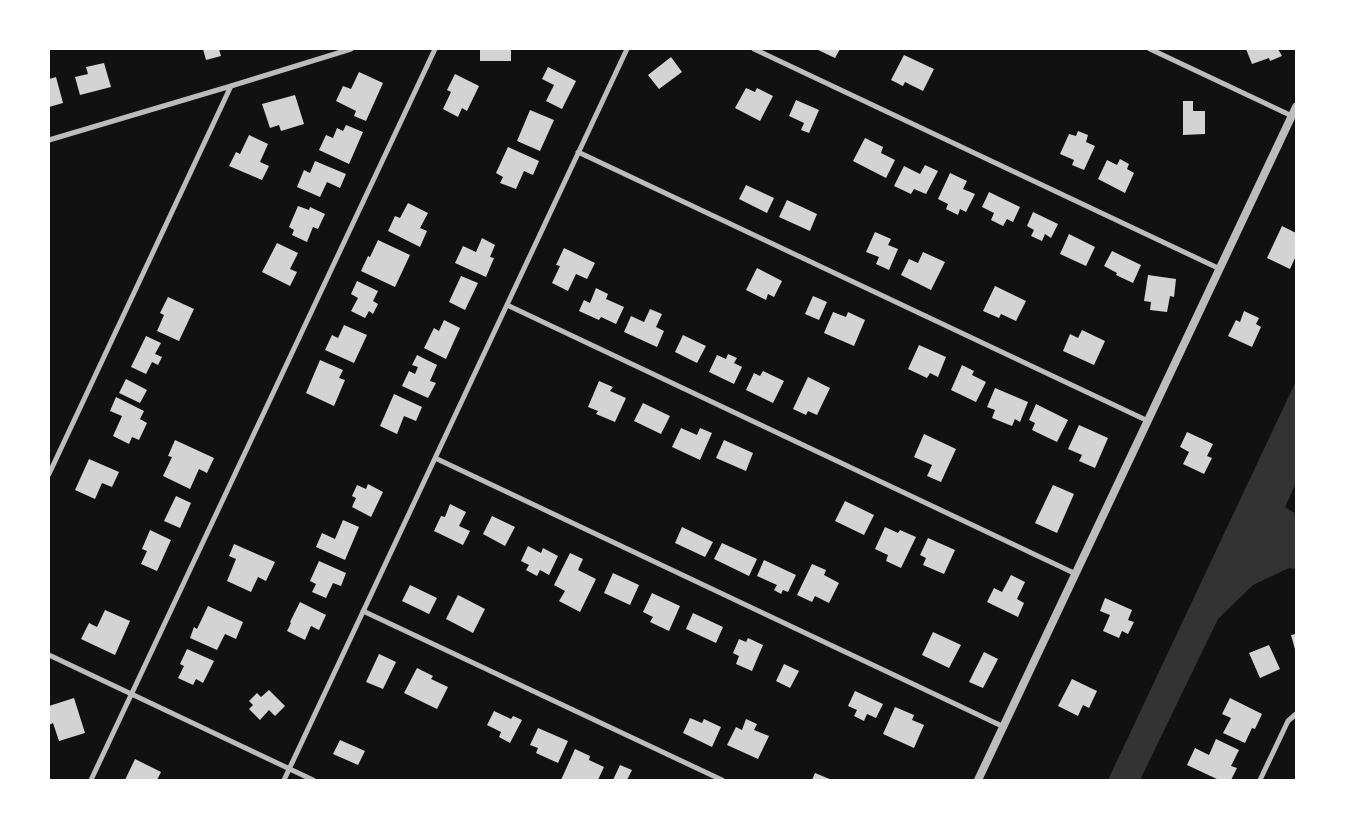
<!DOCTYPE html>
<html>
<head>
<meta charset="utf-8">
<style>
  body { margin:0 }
  #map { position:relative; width:1345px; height:829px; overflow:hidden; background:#111; font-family:Signika,sans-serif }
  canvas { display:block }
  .frame { position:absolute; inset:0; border:50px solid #fff; pointer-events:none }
</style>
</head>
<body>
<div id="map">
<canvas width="1345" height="829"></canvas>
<div class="frame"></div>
</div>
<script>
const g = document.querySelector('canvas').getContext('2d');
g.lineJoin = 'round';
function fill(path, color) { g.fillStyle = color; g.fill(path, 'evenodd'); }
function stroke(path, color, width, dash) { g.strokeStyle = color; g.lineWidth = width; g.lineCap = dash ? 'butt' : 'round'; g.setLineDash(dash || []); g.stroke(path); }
const water = new Path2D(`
  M 1296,381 L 1296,483 L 1285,507 L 1296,514 L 1296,569 L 1289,568 L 1253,585 L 1218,619 L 1140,780 L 1108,780 Z`);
const building = new Path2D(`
  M 203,49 L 219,49 L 221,56 L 206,60 Z
  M 480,49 L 511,49 L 511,61 L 480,61 Z
  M 816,49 L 840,49 L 835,58 Z
  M 1246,49 L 1278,49 L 1282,56 L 1270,61 L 1269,58 L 1252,64 Z
  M 904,55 L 934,69 L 923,91 L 905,82 L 903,86 L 891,80 Z
  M 671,57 L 682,72 L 659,89 L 648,75 Z
  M 104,63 L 111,87 L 80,95 L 75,77 L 88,74 L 86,67 Z
  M 548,67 L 576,81 L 562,109 L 546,101 L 554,85 L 542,79 Z
  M 359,72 L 383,83 L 366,121 L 354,116 L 356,111 L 336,101 L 343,86 L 351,89 Z
  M 455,74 L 479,86 L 467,111 L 462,108 L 458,117 L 443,109 L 451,92 L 447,90 Z
  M 56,77 L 63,103 L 49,107 L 49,79 Z
  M 746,88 L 755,92 L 757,88 L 773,96 L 760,121 L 735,108 Z
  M 295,95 L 304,124 L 281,131 L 279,125 L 270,128 L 262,104 Z
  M 796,100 L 819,110 L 809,133 L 801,130 L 804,123 L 789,116 Z
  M 1183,101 L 1193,101 L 1193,111 L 1205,111 L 1205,134 L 1183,135 Z
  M 530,110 L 554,120 L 540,151 L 517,141 Z
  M 346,125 L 363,132 L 349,164 L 319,150 L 326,135 L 333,138 L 337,128 L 343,131 Z
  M 1078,131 L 1088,135 L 1086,142 L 1095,146 L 1084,170 L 1072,165 L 1074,160 L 1060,154 L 1069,134 L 1076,136 Z
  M 249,135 L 268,144 L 260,162 L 269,166 L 262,180 L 229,166 L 236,152 L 240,154 Z
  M 865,138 L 883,147 L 881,153 L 895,160 L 886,178 L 853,161 Z
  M 508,147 L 539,161 L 533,175 L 524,171 L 516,189 L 500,183 L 503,177 L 496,173 Z
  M 1120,159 L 1129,164 L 1127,169 L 1134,173 L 1125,193 L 1098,179 L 1107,160 L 1117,165 Z
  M 315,161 L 346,174 L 340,188 L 327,182 L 320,197 L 297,187 L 304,170 L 310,173 Z
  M 925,165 L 938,171 L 926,194 L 914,189 L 911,194 L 894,186 L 904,166 L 920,174 Z
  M 950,173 L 967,181 L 963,189 L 975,194 L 966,212 L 960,209 L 958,215 L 946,209 L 948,204 L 938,199 Z
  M 746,185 L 774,198 L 767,213 L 739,199 Z
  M 989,192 L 1020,207 L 1013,222 L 1007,219 L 1003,226 L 991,220 L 994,213 L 982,207 Z
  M 787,200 L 817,214 L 810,231 L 779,217 Z
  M 408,203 L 428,213 L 420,228 L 427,231 L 420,247 L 388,231 L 395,216 L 400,218 Z
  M 298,206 L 309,210 L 310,207 L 325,214 L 318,229 L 313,227 L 307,242 L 292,235 L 294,230 L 289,227 Z
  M 1033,212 L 1058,224 L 1051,238 L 1045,234 L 1042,241 L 1031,236 L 1034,230 L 1027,226 Z
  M 1282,226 L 1296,233 L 1296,259 L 1295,258 L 1290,269 L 1267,258 Z
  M 875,232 L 891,239 L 888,245 L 898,249 L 889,270 L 876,264 L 879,257 L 866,252 Z
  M 1069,234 L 1095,247 L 1086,266 L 1060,254 Z
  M 482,238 L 495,245 L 490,257 L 494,258 L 486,277 L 455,263 L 463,246 L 476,252 Z
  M 378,240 L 410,255 L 395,287 L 361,271 L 368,256 L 370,257 Z
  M 277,243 L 298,253 L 290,269 L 297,272 L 290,286 L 262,272 Z
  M 564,248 L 595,263 L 587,279 L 576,274 L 568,291 L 552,283 L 560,266 L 556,265 Z
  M 1112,251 L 1141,265 L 1133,283 L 1116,275 L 1117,273 L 1104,266 Z
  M 923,252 L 945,262 L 931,290 L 901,275 L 909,259 L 918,263 Z
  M 757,268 L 782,281 L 774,297 L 768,294 L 766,300 L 746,290 Z
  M 1148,275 L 1176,279 L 1174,297 L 1170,296 L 1167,312 L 1150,310 L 1151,302 L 1144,301 Z
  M 461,276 L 478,283 L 465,310 L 449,302 Z
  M 357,281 L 378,291 L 373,301 L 378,304 L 373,314 L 369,311 L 365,318 L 351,311 L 358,298 L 351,294 Z
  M 995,286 L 1026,301 L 1016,321 L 1001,314 L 999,318 L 983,311 Z
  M 596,288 L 608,294 L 606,299 L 624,307 L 616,324 L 601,317 L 599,320 L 579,311 L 584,300 L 590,303 Z
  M 813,296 L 827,302 L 819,320 L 805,314 Z
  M 168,297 L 194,309 L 179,341 L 157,331 L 164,315 L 160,313 Z
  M 650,309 L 662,314 L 656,327 L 664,331 L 657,347 L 624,332 L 631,316 L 644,322 Z
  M 1244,311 L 1259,318 L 1256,324 L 1261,327 L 1252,347 L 1228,336 L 1236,320 L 1240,322 Z
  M 833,312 L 846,317 L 848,312 L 865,320 L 854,346 L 824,333 Z
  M 444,320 L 460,328 L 446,359 L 424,348 L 434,328 L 439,331 Z
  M 344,325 L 367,335 L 354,363 L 325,350 L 332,335 L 338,338 Z
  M 1082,330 L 1105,341 L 1094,365 L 1063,351 L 1070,334 L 1078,338 Z
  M 683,335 L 706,346 L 697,363 L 675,352 Z
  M 146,336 L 161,343 L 155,354 L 162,357 L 158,365 L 152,362 L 146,374 L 131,367 Z
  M 919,345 L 946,357 L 938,377 L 930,373 L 927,378 L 908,369 Z
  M 728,354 L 737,358 L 734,363 L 742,367 L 734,384 L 709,372 L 717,355 L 726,359 Z
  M 417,355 L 437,365 L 430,381 L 436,383 L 428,398 L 402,386 L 409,371 L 415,374 L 418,367 L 412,365 Z
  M 320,360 L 343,370 L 339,378 L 345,380 L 334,406 L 306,393 Z
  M 962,365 L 974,371 L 972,375 L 986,382 L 976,402 L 951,390 Z
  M 763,371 L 784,381 L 773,403 L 746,390 L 754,373 L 760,376 Z
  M 808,377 L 830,388 L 817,415 L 808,411 L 806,415 L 793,409 Z
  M 126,379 L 147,390 L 140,403 L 119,393 Z
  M 599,381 L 613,387 L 610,391 L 626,398 L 615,422 L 596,414 L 598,411 L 588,407 Z
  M 995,388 L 1028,402 L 1020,422 L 1015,419 L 1012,426 L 992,418 L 995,410 L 987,407 Z
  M 394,394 L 422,407 L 416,421 L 404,416 L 397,434 L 380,426 Z
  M 116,397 L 144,411 L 140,419 L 147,423 L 139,440 L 132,437 L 129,444 L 113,436 L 122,416 L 110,411 Z
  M 643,403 L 670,416 L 661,434 L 634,421 Z
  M 1036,404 L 1068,420 L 1057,442 L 1032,430 L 1035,423 L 1029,420 Z
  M 1079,425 L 1108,438 L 1095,468 L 1079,461 L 1082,455 L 1068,449 Z
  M 681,428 L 697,435 L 700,428 L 712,433 L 700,460 L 672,447 Z
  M 1187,432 L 1213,444 L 1207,456 L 1212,458 L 1204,474 L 1183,464 L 1189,452 L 1180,447 Z
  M 924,434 L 956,449 L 941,482 L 927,476 L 932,465 L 914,457 Z
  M 175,440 L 214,458 L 207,473 L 199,469 L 190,489 L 163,476 L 172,457 L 168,456 Z
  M 724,440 L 753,453 L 746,471 L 716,458 Z
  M 89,459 L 119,472 L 112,487 L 102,483 L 95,499 L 75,490 Z
  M 368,484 L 383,492 L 371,517 L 352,507 L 356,498 L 352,496 L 357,485 L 366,489 Z
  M 1053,485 L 1074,494 L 1057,533 L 1035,523 Z
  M 176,496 L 191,503 L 180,528 L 164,521 Z
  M 845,501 L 874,515 L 864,535 L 835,521 Z
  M 450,504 L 466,512 L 459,526 L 470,531 L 463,545 L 434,531 L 441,516 L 445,517 Z
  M 492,516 L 515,527 L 505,546 L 483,534 Z
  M 343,520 L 359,527 L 345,560 L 316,547 L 322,533 L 335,539 Z
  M 682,527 L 713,542 L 705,557 L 675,543 Z
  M 885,527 L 898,533 L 900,530 L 916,537 L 901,568 L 886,561 L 888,555 L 875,549 Z
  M 150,530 L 171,540 L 157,571 L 141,564 L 147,551 L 142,549 Z
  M 928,538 L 955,550 L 944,574 L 923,565 L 926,558 L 920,555 Z
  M 722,543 L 757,559 L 749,576 L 714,559 Z
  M 234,544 L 275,562 L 266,581 L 258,577 L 251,592 L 227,581 L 236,559 L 229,556 Z
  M 528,546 L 541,553 L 543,548 L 558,556 L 549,575 L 540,570 L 537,576 L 526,570 L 529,565 L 521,561 Z
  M 570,553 L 583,559 L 578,570 L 596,579 L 580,612 L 559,601 L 565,591 L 554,585 Z
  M 764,560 L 796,575 L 788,592 L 783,590 L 781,594 L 774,590 L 777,585 L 757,576 Z
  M 319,561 L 346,573 L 341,586 L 333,583 L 326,598 L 312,592 L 316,584 L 310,581 Z
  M 812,564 L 826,570 L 824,575 L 839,583 L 829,603 L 815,596 L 812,602 L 797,595 Z
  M 613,573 L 639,585 L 630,605 L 604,593 Z
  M 1011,575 L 1025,582 L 1017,599 L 1024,603 L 1018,617 L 987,602 L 994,588 L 1002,592 Z
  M 410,585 L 437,598 L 429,614 L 402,601 Z
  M 652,593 L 680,606 L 669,631 L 650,622 L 653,617 L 643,612 Z
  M 458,595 L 485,609 L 473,633 L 446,619 Z
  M 1105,598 L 1132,610 L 1128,620 L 1134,622 L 1128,634 L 1122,631 L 1119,638 L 1103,631 L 1110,615 L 1100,611 Z
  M 300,602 L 326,615 L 319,630 L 311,626 L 305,640 L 287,631 L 291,623 L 290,622 Z
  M 208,606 L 243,622 L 236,639 L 225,634 L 217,650 L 190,638 L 194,627 L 197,629 Z
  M 105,610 L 130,621 L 115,655 L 81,639 L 89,623 L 97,627 Z
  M 693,613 L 723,627 L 716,643 L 686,629 Z
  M 933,632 L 961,645 L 949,668 L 922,655 Z
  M 1296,634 L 1296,653 L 1291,635 Z
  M 748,638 L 763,645 L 752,671 L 736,664 L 739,656 L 733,653 L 739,639 L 746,642 Z
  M 1269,645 L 1280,669 L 1260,678 L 1249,653 Z
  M 187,649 L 214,661 L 203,683 L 196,679 L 193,685 L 178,678 L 184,666 L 180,664 Z
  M 984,652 L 998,659 L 983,688 L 969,682 Z
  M 379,654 L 396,662 L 383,689 L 366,682 Z
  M 784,664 L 799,671 L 790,688 L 776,681 Z
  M 417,668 L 433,676 L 431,679 L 448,687 L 437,709 L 404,693 Z
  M 1072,679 L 1097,691 L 1089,708 L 1083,705 L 1078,716 L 1058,706 Z
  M 269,690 L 285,706 L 275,716 L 269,710 L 260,720 L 249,709 L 253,705 L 249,701 L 257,693 L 261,697 Z
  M 855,691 L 883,704 L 876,718 L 867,714 L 864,721 L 854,716 L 857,710 L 848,706 Z
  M 74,698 L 85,733 L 59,741 L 53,723 L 49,725 L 49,706 Z
  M 1230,698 L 1262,714 L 1255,729 L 1252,728 L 1245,743 L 1223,733 L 1231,718 L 1222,714 Z
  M 895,707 L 914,715 L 912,720 L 924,725 L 914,748 L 883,734 Z
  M 494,711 L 511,719 L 513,716 L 522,720 L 510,743 L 499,737 L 501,732 L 487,725 Z
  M 690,718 L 702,723 L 704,719 L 721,727 L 712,747 L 683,733 Z
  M 746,719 L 757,724 L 754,730 L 769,736 L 758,759 L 727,745 L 736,727 L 742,730 Z
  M 538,728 L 568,741 L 558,763 L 536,753 L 538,748 L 530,745 Z
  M 1216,739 L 1239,750 L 1231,766 L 1237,768 L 1231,780 L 1219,780 L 1187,765 L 1195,748 L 1209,755 Z
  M 340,740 L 365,751 L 358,765 L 333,754 Z
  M 575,749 L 590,756 L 589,760 L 604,767 L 598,780 L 561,780 Z
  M 135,759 L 161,772 L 157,780 L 125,780 Z
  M 620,765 L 632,770 L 627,780 L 613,780 Z
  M 815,773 L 832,780 L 812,780 Z`);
const minor = new Path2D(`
  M 754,49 L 1220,269
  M 1150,49 L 1292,116
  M 49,140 L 231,86 L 351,49
  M 578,152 L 1148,421
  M 507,305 L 1076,574
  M 435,458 L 1004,727
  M 49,474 L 231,86
  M 363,611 L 722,780
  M 49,655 L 313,780
  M 91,780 L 435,49
  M 284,780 L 627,49
  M 1260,780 L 1288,721 L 1296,714`);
const tertiary = new Path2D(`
  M 978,780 L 1296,107`);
fill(water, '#333');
fill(building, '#d3d3d3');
stroke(minor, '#bcbcbc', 5);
stroke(tertiary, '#bcbcbc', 8);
</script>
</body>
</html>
